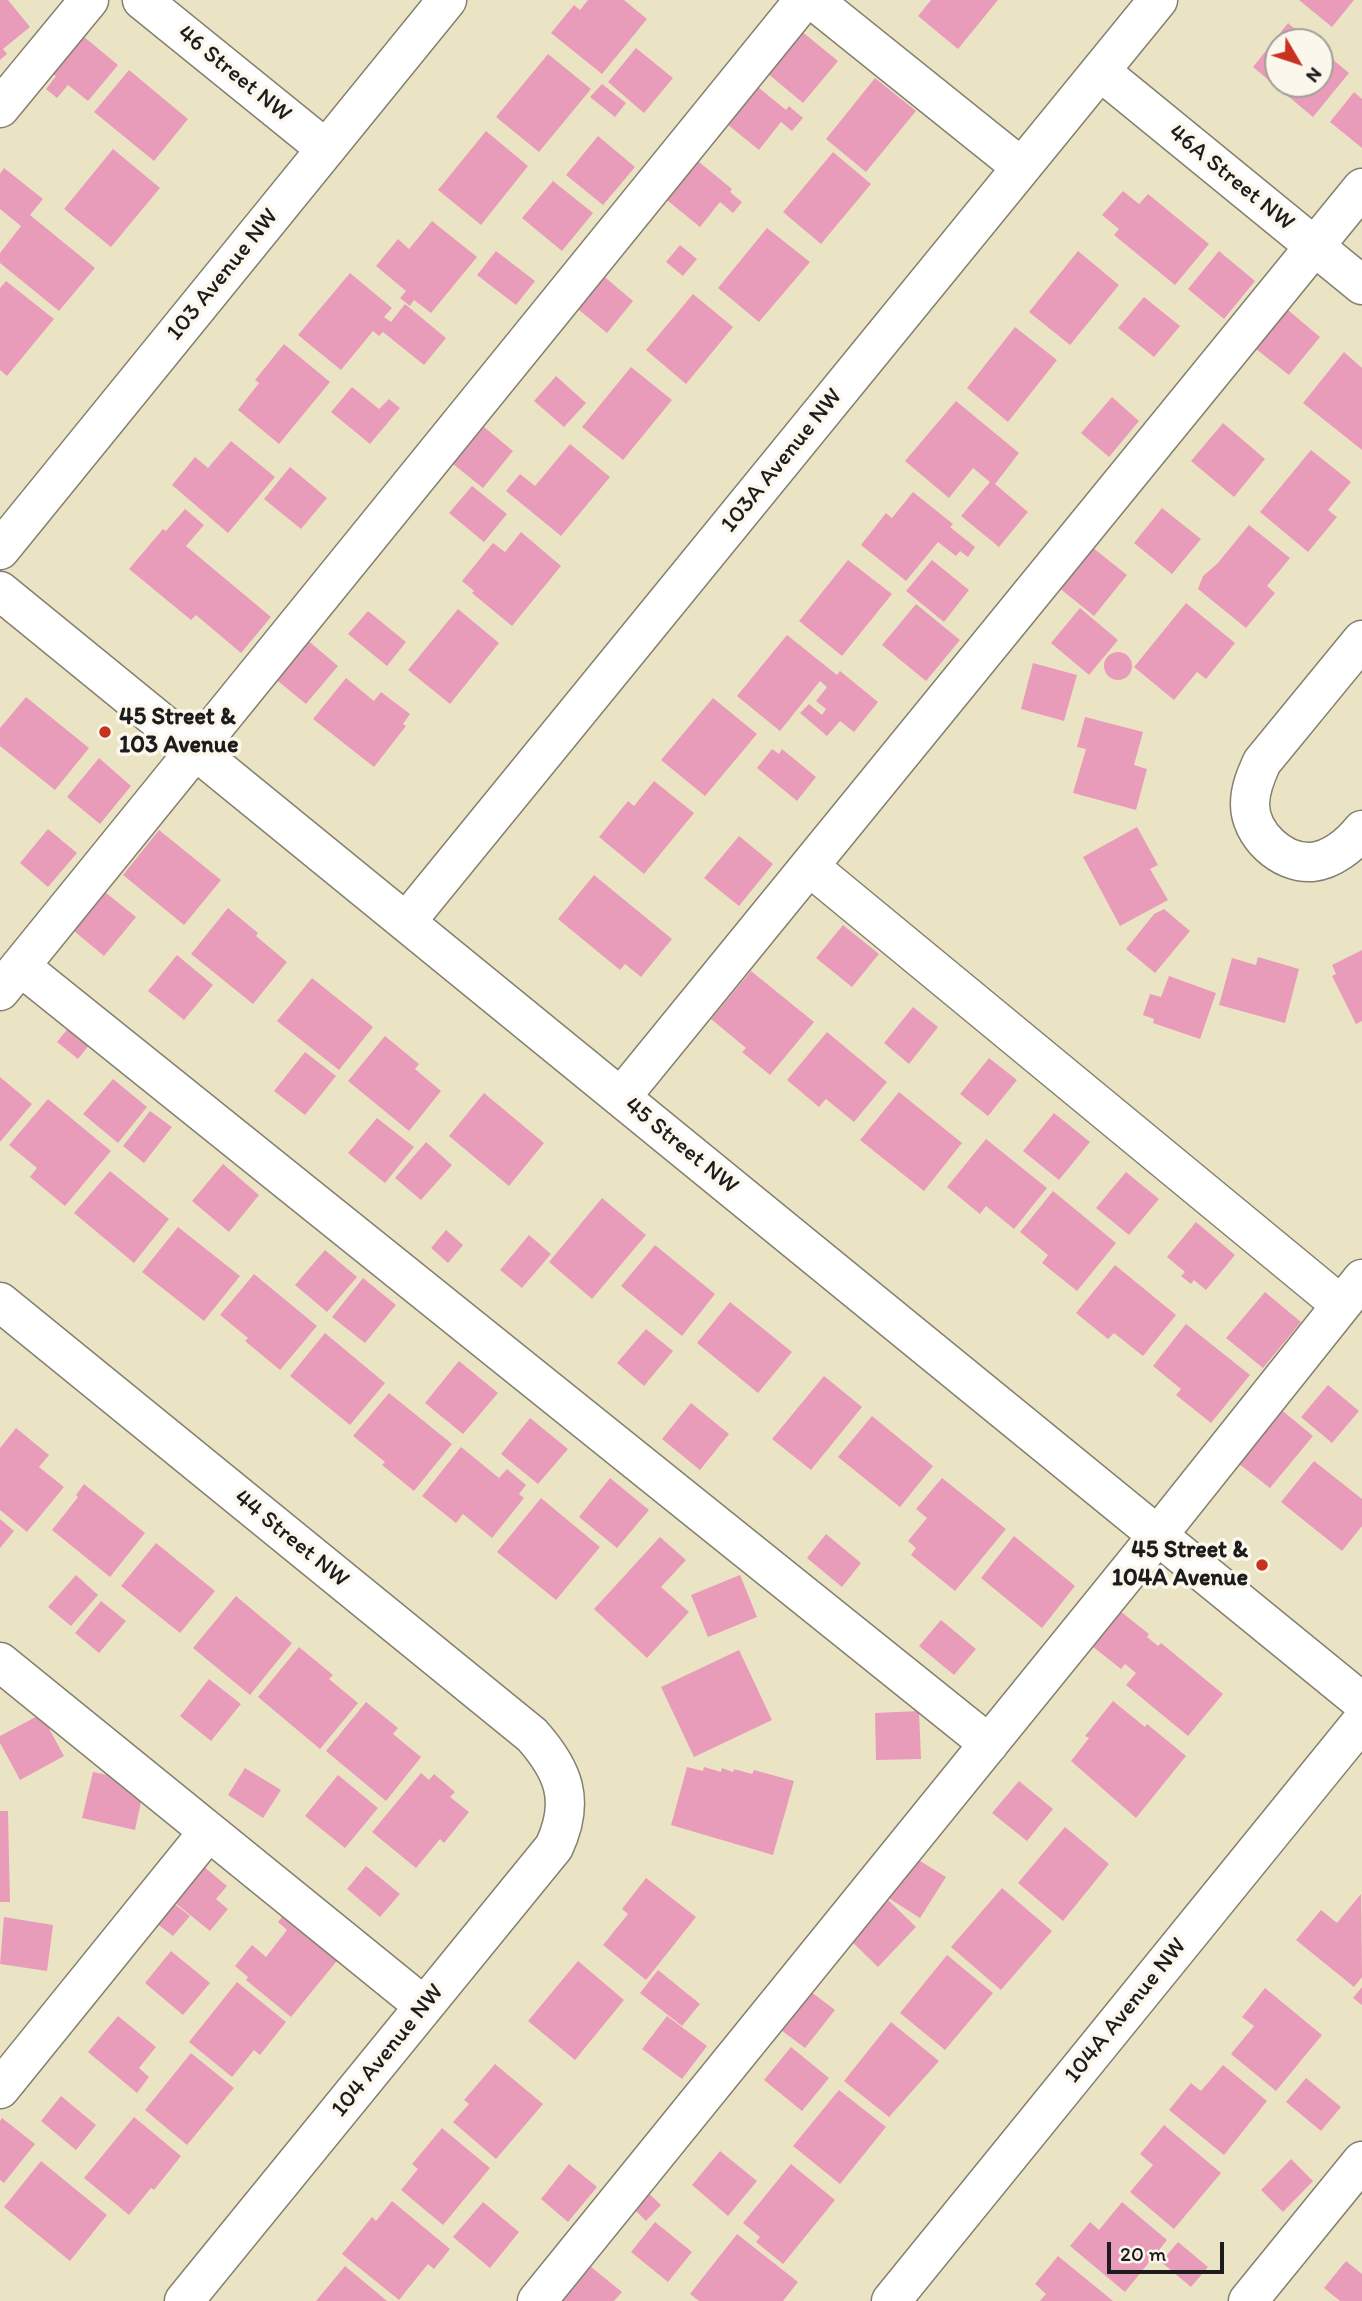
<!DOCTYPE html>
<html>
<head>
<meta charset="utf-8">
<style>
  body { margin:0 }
  #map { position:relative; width:1362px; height:2301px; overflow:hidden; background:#ebe4c4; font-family:Itim,sans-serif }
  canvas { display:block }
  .north { position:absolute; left:1264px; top:28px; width:70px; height:70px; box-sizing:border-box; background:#fbf7ec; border:2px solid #a29f99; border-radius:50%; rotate:129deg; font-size:19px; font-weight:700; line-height:28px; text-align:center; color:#1c1c1c }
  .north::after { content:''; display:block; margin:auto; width:24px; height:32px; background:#c8321e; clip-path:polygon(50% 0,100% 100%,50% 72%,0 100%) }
  .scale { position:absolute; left:1107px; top:2242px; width:117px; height:32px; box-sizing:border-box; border:4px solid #1c1c1c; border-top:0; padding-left:9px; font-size:21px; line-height:24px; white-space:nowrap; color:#1c1c1c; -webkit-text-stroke:5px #fbf7ec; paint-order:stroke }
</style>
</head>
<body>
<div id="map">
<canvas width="1362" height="2301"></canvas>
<div class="north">N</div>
<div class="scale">20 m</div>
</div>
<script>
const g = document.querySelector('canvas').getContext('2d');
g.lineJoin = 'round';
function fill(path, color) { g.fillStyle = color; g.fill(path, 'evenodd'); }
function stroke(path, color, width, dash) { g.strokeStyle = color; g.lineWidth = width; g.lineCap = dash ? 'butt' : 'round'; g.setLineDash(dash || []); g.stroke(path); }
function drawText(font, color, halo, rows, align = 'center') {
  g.font = font + ' Itim,sans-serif'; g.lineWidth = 7; g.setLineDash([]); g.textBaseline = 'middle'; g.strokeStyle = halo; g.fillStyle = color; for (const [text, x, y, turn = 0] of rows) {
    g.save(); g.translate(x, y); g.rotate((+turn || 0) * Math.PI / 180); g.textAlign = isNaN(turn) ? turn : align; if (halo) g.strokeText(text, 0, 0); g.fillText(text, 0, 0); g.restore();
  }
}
const building = new Path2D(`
  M 0,0 L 8,0 L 30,27 L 3,49 L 7,54 L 0,60 Z
  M 588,0 L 624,0 L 647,19 L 602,74 L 551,33 L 574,5 L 580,10 Z
  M 931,0 L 998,0 L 958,49 L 918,16 Z
  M 1299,0 L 1354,0 L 1332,27 Z
  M 1288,23 L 1311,42 L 1278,42 L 1278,84 L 1320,84 L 1320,49 L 1349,73 L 1313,117 L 1253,67 Z
  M 800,30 L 838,61 L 803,103 L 766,72 Z
  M 83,36 L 118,65 L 88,101 L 68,85 L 57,98 L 46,89 L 56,76 L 51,73 Z
  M 636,48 L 673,78 L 644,113 L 608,82 Z
  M 548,54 L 591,89 L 539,152 L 496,117 Z
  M 129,70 L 188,119 L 154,161 L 94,112 Z
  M 875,78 L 916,111 L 866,172 L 826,139 Z
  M 753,83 L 786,110 L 789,106 L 803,118 L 792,131 L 781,122 L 759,150 L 722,120 Z
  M 602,84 L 626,103 L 615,117 L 590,97 Z
  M 1354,92 L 1362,99 L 1362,148 L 1330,122 Z
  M 486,131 L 528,166 L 481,225 L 438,190 Z
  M 598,136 L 635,167 L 603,205 L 566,175 Z
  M 113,149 L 160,188 L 111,247 L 64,209 Z
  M 833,152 L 871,184 L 821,244 L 783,212 Z
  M 693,157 L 732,189 L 730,192 L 742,202 L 733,213 L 720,202 L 700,227 L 662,196 Z
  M 4,168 L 43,199 L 30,215 L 95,268 L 59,311 L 0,263 L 0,253 L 21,226 L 0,209 L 0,174 Z
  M 553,181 L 593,213 L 562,251 L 522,218 Z
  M 1123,191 L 1139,204 L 1148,194 L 1209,244 L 1175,285 L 1114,235 L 1119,229 L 1102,215 Z
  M 432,221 L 477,257 L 431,313 L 414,300 L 410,306 L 400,298 L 406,291 L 376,266 L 398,239 L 409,249 Z
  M 767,228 L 810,262 L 759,322 L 718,288 Z
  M 680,245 L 697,259 L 683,276 L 666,262 Z
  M 496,251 L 535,281 L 516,305 L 477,275 Z
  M 1078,251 L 1119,285 L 1070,345 L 1029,312 Z
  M 1219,251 L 1255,281 L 1224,319 L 1188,289 Z
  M 350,273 L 392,308 L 384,317 L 391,322 L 405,304 L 446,338 L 424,365 L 383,332 L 379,336 L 373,331 L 341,370 L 298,335 Z
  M 600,273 L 633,301 L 607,333 L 573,305 Z
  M 6,281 L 54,319 L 7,376 L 0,370 L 0,288 Z
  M 693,294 L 733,327 L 686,384 L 646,350 Z
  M 1144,297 L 1180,326 L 1154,357 L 1118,328 Z
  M 1288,310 L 1320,337 L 1289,375 L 1256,349 Z
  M 1015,327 L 1057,360 L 1008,422 L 967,388 Z
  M 284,344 L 330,382 L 279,444 L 238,410 L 259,383 L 255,380 Z
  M 1344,352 L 1362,368 L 1362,450 L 1303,403 Z
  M 631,367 L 672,400 L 623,460 L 582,427 Z
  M 556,376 L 586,403 L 564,427 L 534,401 Z
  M 352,387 L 379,409 L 389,399 L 400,408 L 370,444 L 331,412 Z
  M 1112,397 L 1139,421 L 1109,457 L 1081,433 Z
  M 956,401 L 1019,453 L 995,484 L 1028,512 L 999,547 L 961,516 L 990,482 L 973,468 L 949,498 L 905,461 Z
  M 1223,423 L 1265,459 L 1234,497 L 1191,461 Z
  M 484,427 L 513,451 L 483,488 L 453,464 Z
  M 231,441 L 275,477 L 228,533 L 172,485 L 195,457 L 208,468 Z
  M 570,444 L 610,477 L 561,536 L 506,491 L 520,474 L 535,486 Z
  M 1311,450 L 1351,482 L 1328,510 L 1337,517 L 1308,552 L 1260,512 Z
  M 290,467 L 327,498 L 301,529 L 264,499 Z
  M 472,486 L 507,514 L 484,542 L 449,513 Z
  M 913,492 L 953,524 L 950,527 L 975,547 L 968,557 L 960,551 L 956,556 L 938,542 L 906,581 L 861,545 L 886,513 L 892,518 Z
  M 1162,508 L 1201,539 L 1172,574 L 1134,543 Z
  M 185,509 L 204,525 L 186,546 L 271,617 L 241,653 L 196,615 L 191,620 L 129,569 L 163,529 L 166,531 Z
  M 1249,525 L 1290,558 L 1267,586 L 1275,593 L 1246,628 L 1198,589 L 1203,576 L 1217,564 Z
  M 521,532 L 561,566 L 512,626 L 472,593 L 474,591 L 462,581 L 493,543 L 505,552 Z
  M 1092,547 L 1127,575 L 1094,616 L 1058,587 Z
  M 848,560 L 892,594 L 842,656 L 799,621 Z
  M 932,560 L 969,590 L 944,622 L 906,591 Z
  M 1186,603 L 1235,643 L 1206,679 L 1197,672 L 1174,700 L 1134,667 Z
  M 916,604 L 960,640 L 926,681 L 882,645 Z
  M 1080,608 L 1118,640 L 1089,675 L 1051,643 Z
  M 458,609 L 499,643 L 450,704 L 408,670 Z
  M 368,611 L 406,642 L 387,666 L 348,634 Z
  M 787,635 L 837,675 L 840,671 L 878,702 L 854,732 L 840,721 L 827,736 L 800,713 L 809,704 L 822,715 L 826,709 L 816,701 L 827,687 L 820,681 L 780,731 L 737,696 Z
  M 305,638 L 338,666 L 306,704 L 273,677 Z
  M1104 666a14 14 0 1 1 28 0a14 14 0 1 1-28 0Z
  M 1033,663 L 1077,675 L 1064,721 L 1021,709 Z
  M 346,678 L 374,701 L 381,692 L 410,714 L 403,724 L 406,726 L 374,767 L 313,719 Z
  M 26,697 L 89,748 L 55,790 L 0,746 L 0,728 Z
  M 713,698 L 757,734 L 705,796 L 661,760 Z
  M 1085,717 L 1143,732 L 1134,765 L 1147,769 L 1136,810 L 1073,793 L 1086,749 L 1077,747 Z
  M 772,749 L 779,754 L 782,749 L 816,777 L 797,801 L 757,768 Z
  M 99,758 L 131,786 L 100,824 L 67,797 Z
  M 654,781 L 694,813 L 644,874 L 599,837 L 628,801 L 634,806 Z
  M 1137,827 L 1158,865 L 1150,869 L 1168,900 L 1120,926 L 1083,857 Z
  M 48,829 L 77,853 L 48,887 L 20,863 Z
  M 159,830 L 221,880 L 184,925 L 123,875 Z
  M 739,836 L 773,864 L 739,906 L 704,878 Z
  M 594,875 L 672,939 L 641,977 L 625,964 L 620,970 L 558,919 Z
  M 100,888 L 136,917 L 104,956 L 68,926 Z
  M 228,908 L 258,933 L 256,936 L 287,962 L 253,1004 L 191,954 Z
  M 1164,909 L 1190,931 L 1155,973 L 1126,949 L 1154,914 Z
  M 843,925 L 879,954 L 852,987 L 816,958 Z
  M 1362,950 L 1362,1021 L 1356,1024 L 1332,976 L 1336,974 L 1332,965 Z
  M 177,955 L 213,985 L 184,1020 L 148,991 Z
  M 1258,957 L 1299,969 L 1285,1023 L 1219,1005 L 1232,958 L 1256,965 Z
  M 751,971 L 814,1022 L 770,1075 L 742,1052 L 746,1048 L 711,1019 Z
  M 1169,976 L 1216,993 L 1200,1039 L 1153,1023 L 1154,1019 L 1143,1015 L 1150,994 L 1161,997 Z
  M 312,978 L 373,1027 L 339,1070 L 277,1021 Z
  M 913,1007 L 938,1027 L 909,1064 L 884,1043 Z
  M 69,1027 L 90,1044 L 78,1059 L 57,1042 Z
  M 827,1032 L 887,1082 L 854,1122 L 826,1099 L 819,1107 L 787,1080 Z
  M 385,1036 L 419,1064 L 415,1069 L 441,1091 L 409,1131 L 348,1081 Z
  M 305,1052 L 336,1076 L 305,1115 L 274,1091 Z
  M 989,1058 L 1017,1080 L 988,1116 L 960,1094 Z
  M 0,1077 L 32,1104 L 0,1142 Z
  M 113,1079 L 147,1107 L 118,1143 L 83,1114 Z
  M 899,1092 L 962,1143 L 924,1191 L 860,1140 Z
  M 484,1093 L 544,1143 L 509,1186 L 449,1136 Z
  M 48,1099 L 111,1151 L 65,1206 L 30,1177 L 37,1168 L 9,1145 Z
  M 150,1111 L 172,1127 L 144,1163 L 123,1146 Z
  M 1054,1113 L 1090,1142 L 1059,1180 L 1023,1151 Z
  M 377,1118 L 414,1147 L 385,1183 L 348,1153 Z
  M 986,1139 L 1047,1188 L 1014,1229 L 986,1206 L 980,1214 L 947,1187 Z
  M 426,1142 L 452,1165 L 421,1200 L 395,1178 Z
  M 223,1164 L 259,1195 L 229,1232 L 192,1201 Z
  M 110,1171 L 169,1219 L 134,1263 L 74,1213 Z
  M 1126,1172 L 1159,1199 L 1129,1235 L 1096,1208 Z
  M 1053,1191 L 1116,1243 L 1077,1291 L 1042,1263 L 1048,1255 L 1020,1232 Z
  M 602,1198 L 646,1235 L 592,1299 L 549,1262 Z
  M 1196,1222 L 1235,1255 L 1206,1290 L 1194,1280 L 1191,1284 L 1181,1276 L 1185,1272 L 1167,1257 Z
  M 178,1227 L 240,1276 L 204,1321 L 142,1272 Z
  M 446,1230 L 463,1245 L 448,1263 L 431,1248 Z
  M 529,1235 L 551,1254 L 522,1288 L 500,1270 Z
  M 655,1245 L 715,1294 L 682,1336 L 621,1286 Z
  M 325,1250 L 357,1277 L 327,1312 L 295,1285 Z
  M 1115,1265 L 1176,1315 L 1143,1356 L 1114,1333 L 1108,1339 L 1076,1313 Z
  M 254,1274 L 317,1326 L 280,1370 L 245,1341 L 248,1338 L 220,1315 Z
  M 363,1278 L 396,1305 L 365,1343 L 332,1317 Z
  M 1265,1292 L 1301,1322 L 1263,1368 L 1226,1338 Z
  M 730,1302 L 792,1352 L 758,1393 L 697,1343 Z
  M 1186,1324 L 1250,1375 L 1211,1423 L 1176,1395 L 1181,1389 L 1153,1366 Z
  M 646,1329 L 673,1351 L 644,1386 L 617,1363 Z
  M 325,1333 L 385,1383 L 350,1425 L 290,1376 Z
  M 459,1361 L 498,1393 L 463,1434 L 425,1403 Z
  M 824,1376 L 862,1407 L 811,1470 L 772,1439 Z
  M 1328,1385 L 1359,1411 L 1332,1443 L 1301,1417 Z
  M 389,1393 L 452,1444 L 414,1491 L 382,1465 L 385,1462 L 353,1436 Z
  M 691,1403 L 729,1434 L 700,1470 L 662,1439 Z
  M 1278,1407 L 1313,1436 L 1270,1488 L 1234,1460 Z
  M 872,1416 L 933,1466 L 900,1507 L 838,1457 Z
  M 530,1418 L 568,1449 L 538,1484 L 501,1454 Z
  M 16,1428 L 49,1455 L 39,1467 L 64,1487 L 27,1532 L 0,1510 L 0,1448 Z
  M 461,1447 L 499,1478 L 507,1469 L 526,1485 L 519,1494 L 524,1498 L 492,1538 L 463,1514 L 456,1523 L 422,1496 Z
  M 1314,1461 L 1362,1499 L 1362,1526 L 1342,1551 L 1281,1502 Z
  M 610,1478 L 649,1510 L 617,1548 L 579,1517 Z
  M 942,1478 L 1006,1529 L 955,1591 L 911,1555 L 916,1548 L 908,1541 L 927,1518 L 916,1509 Z
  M 84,1484 L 145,1533 L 110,1577 L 52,1530 L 78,1497 L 76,1495 Z
  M 541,1498 L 600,1547 L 556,1600 L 497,1552 Z
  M 0,1519 L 14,1531 L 0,1548 Z
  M 826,1534 L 861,1563 L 842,1587 L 807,1558 Z
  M 1014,1536 L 1075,1586 L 1042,1628 L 981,1578 Z
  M 660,1537 L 686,1560 L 661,1587 L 689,1612 L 647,1658 L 594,1609 Z
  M 156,1543 L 215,1591 L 180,1633 L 121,1586 Z
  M 76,1575 L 98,1595 L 71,1626 L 48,1607 Z
  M 740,1575 L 757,1617 L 708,1637 L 691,1595 Z
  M 236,1596 L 292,1643 L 250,1695 L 193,1648 Z
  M 101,1601 L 126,1621 L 99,1653 L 75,1633 Z
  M 1120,1611 L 1149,1634 L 1147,1637 L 1158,1646 L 1161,1643 L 1223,1694 L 1188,1736 L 1126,1685 L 1136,1673 L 1125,1664 L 1121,1669 L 1092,1646 Z
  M 941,1620 L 976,1649 L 954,1675 L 919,1646 Z
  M 299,1647 L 333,1675 L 329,1679 L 358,1703 L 320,1749 L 258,1697 Z
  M 739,1650 L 772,1720 L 694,1757 L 661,1687 Z
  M 209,1679 L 241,1704 L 211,1741 L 180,1716 Z
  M 1113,1701 L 1145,1727 L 1147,1724 L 1186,1756 L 1136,1818 L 1071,1761 L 1089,1738 L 1085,1736 Z
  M 366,1702 L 398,1728 L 393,1734 L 421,1757 L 386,1801 L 326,1751 Z
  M 919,1711 L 921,1759 L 876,1760 L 875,1713 Z
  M 41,1714 L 64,1756 L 20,1780 L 0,1743 L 0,1736 Z
  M 687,1767 L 703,1771 L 704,1767 L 721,1772 L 722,1768 L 733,1772 L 734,1769 L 752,1774 L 754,1770 L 794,1781 L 773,1855 L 671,1825 Z
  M 245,1768 L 281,1790 L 263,1818 L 228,1795 Z
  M 93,1772 L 145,1783 L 135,1830 L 82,1818 Z
  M 421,1773 L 429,1780 L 434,1774 L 455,1792 L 450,1797 L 469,1812 L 444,1843 L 440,1839 L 416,1868 L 372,1832 Z
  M 338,1775 L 378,1808 L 345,1848 L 305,1816 Z
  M 1019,1781 L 1053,1809 L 1027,1841 L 992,1813 Z
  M 0,1811 L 8,1811 L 10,1902 L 0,1902 Z
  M 1065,1827 L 1109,1864 L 1063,1921 L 1018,1883 Z
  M 912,1856 L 946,1877 L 920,1918 L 887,1897 Z
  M 203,1866 L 227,1886 L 216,1899 L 228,1909 L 210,1931 L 174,1902 Z
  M 366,1866 L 400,1894 L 380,1917 L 347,1889 Z
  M 646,1878 L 696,1917 L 646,1980 L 603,1945 L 628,1914 L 622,1909 Z
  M 1002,1888 L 1052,1931 L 1001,1990 L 951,1947 Z
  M 1361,1894 L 1362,1977 L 1354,1987 L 1296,1940 L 1321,1910 L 1337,1923 Z
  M 884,1896 L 916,1927 L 878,1967 L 845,1935 Z
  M 172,1902 L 190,1916 L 173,1936 L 156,1923 Z
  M 288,1910 L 341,1956 L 291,2017 L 246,1980 L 248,1977 L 235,1966 L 252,1945 L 266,1957 L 287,1930 L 278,1922 Z
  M 4,1917 L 53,1925 L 47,1971 L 0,1964 Z
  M 171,1951 L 210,1983 L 183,2015 L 145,1983 Z
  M 947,1955 L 993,1993 L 945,2050 L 900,2013 Z
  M 578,1961 L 624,2000 L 575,2060 L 528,2021 Z
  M 658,1970 L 700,2004 L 682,2026 L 640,1993 Z
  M 237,1982 L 286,2022 L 260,2055 L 254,2050 L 232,2077 L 189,2042 Z
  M 1362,1987 L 1362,2005 L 1353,1998 Z
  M 806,1988 L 835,2010 L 805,2048 L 777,2027 Z
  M 1265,1988 L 1322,2035 L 1276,2091 L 1231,2054 L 1254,2026 L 1242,2017 Z
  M 118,2016 L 156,2047 L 139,2068 L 149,2077 L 137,2093 L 88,2052 Z
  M 667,2016 L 707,2046 L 682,2079 L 642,2049 Z
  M 891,2022 L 939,2061 L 889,2117 L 844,2081 Z
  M 791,2047 L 829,2078 L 802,2111 L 764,2080 Z
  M 191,2053 L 234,2088 L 187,2145 L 145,2110 Z
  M 495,2064 L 543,2104 L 496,2159 L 453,2122 L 469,2104 L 464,2100 Z
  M 1223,2065 L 1267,2101 L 1224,2155 L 1169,2110 L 1191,2083 L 1201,2091 Z
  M 1306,2078 L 1341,2107 L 1321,2131 L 1286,2102 Z
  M 839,2090 L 886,2127 L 840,2184 L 793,2146 Z
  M 61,2096 L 96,2125 L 76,2150 L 41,2121 Z
  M 134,2117 L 181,2156 L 154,2190 L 151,2188 L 129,2215 L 84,2178 Z
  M 2,2118 L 35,2144 L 4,2183 L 0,2180 L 0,2121 Z
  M 1164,2125 L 1221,2173 L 1174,2229 L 1130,2192 L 1153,2165 L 1140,2154 Z
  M 442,2128 L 490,2168 L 443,2225 L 401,2190 L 418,2169 L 412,2164 Z
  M 720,2151 L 757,2181 L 728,2216 L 692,2185 Z
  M 1291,2159 L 1313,2181 L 1283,2212 L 1261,2190 Z
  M 41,2161 L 107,2215 L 70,2261 L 4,2207 Z
  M 569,2164 L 597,2187 L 568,2222 L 541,2199 Z
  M 791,2164 L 835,2200 L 783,2264 L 756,2242 L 760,2237 L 743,2223 Z
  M 644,2189 L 661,2205 L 646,2221 L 629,2204 Z
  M 392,2201 L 450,2249 L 434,2269 L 428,2264 L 399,2300 L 342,2254 L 372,2217 L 376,2221 Z
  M 483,2202 L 519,2232 L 490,2268 L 453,2237 Z
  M 1122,2202 L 1167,2240 L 1125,2292 L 1070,2246 L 1090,2222 L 1099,2230 Z
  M 655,2222 L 692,2252 L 668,2282 L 631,2252 Z
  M 737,2234 L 798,2282 L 783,2301 L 699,2301 L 690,2294 Z
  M 1178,2242 L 1208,2267 L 1191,2287 L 1161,2262 Z
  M 1058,2256 L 1113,2301 L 1040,2301 L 1046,2294 L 1035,2284 Z
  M 1346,2261 L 1362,2274 L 1362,2301 L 1340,2301 L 1324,2288 Z
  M 585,2262 L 622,2292 L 614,2301 L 552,2301 Z
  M 345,2266 L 387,2301 L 316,2301 Z`);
const minor = new Path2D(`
  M 142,0 L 326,149
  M 813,0 L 1021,167
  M 1100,71 L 1362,285
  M 0,108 L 89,0
  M 0,550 L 447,0
  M 0,591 L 1362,1702
  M 1362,640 L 1262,762 C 1256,775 1250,789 1250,804 C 1250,834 1281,864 1312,862 C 1332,860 1350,845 1362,830
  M 810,867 L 1341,1305
  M 406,922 L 1158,0
  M 20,966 L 989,1744
  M 0,991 L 804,0
  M 621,1097 L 1362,188
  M 0,1302 L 532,1735 C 563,1770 576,1800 554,1847 L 184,2301
  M 0,1662 L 424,2006
  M 0,2089 L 208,1832
  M 537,2301 L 1158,1535 L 1362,1279
  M 891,2301 L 1362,1721
  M 1248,2301 L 1362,2161`);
const markers = [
  [105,732,7,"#c8321e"],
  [1262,1565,7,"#c8321e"]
];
const streetNames = [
  ["46 Street NW",234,74,39],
  ["46A Street NW",1231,178,39],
  ["103 Avenue NW",223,275,-51],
  ["103A Avenue NW",782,461,-51],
  ["45 Street NW",681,1146,39],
  ["44 Street NW",291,1539,39],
  ["104A Avenue NW",1126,2011,-51],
  ["104 Avenue NW",388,2051,-51]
];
const poiNames = [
  ["45 Street &",119,718],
  ["103 Avenue",119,746],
  ["45 Street &",1248,1551,"right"],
  ["104A Avenue",1248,1579,"right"]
];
fill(building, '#e99cba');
stroke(minor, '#848070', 41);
stroke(minor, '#fff', 38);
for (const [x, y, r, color] of markers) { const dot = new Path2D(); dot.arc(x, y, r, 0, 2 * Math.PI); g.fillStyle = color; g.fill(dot); stroke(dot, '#fbf7ec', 2.5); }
drawText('24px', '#1c1c1c', '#fbf7ec', streetNames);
drawText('bold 24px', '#1c1c1c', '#fbf7ec', poiNames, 'left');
</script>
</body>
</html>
